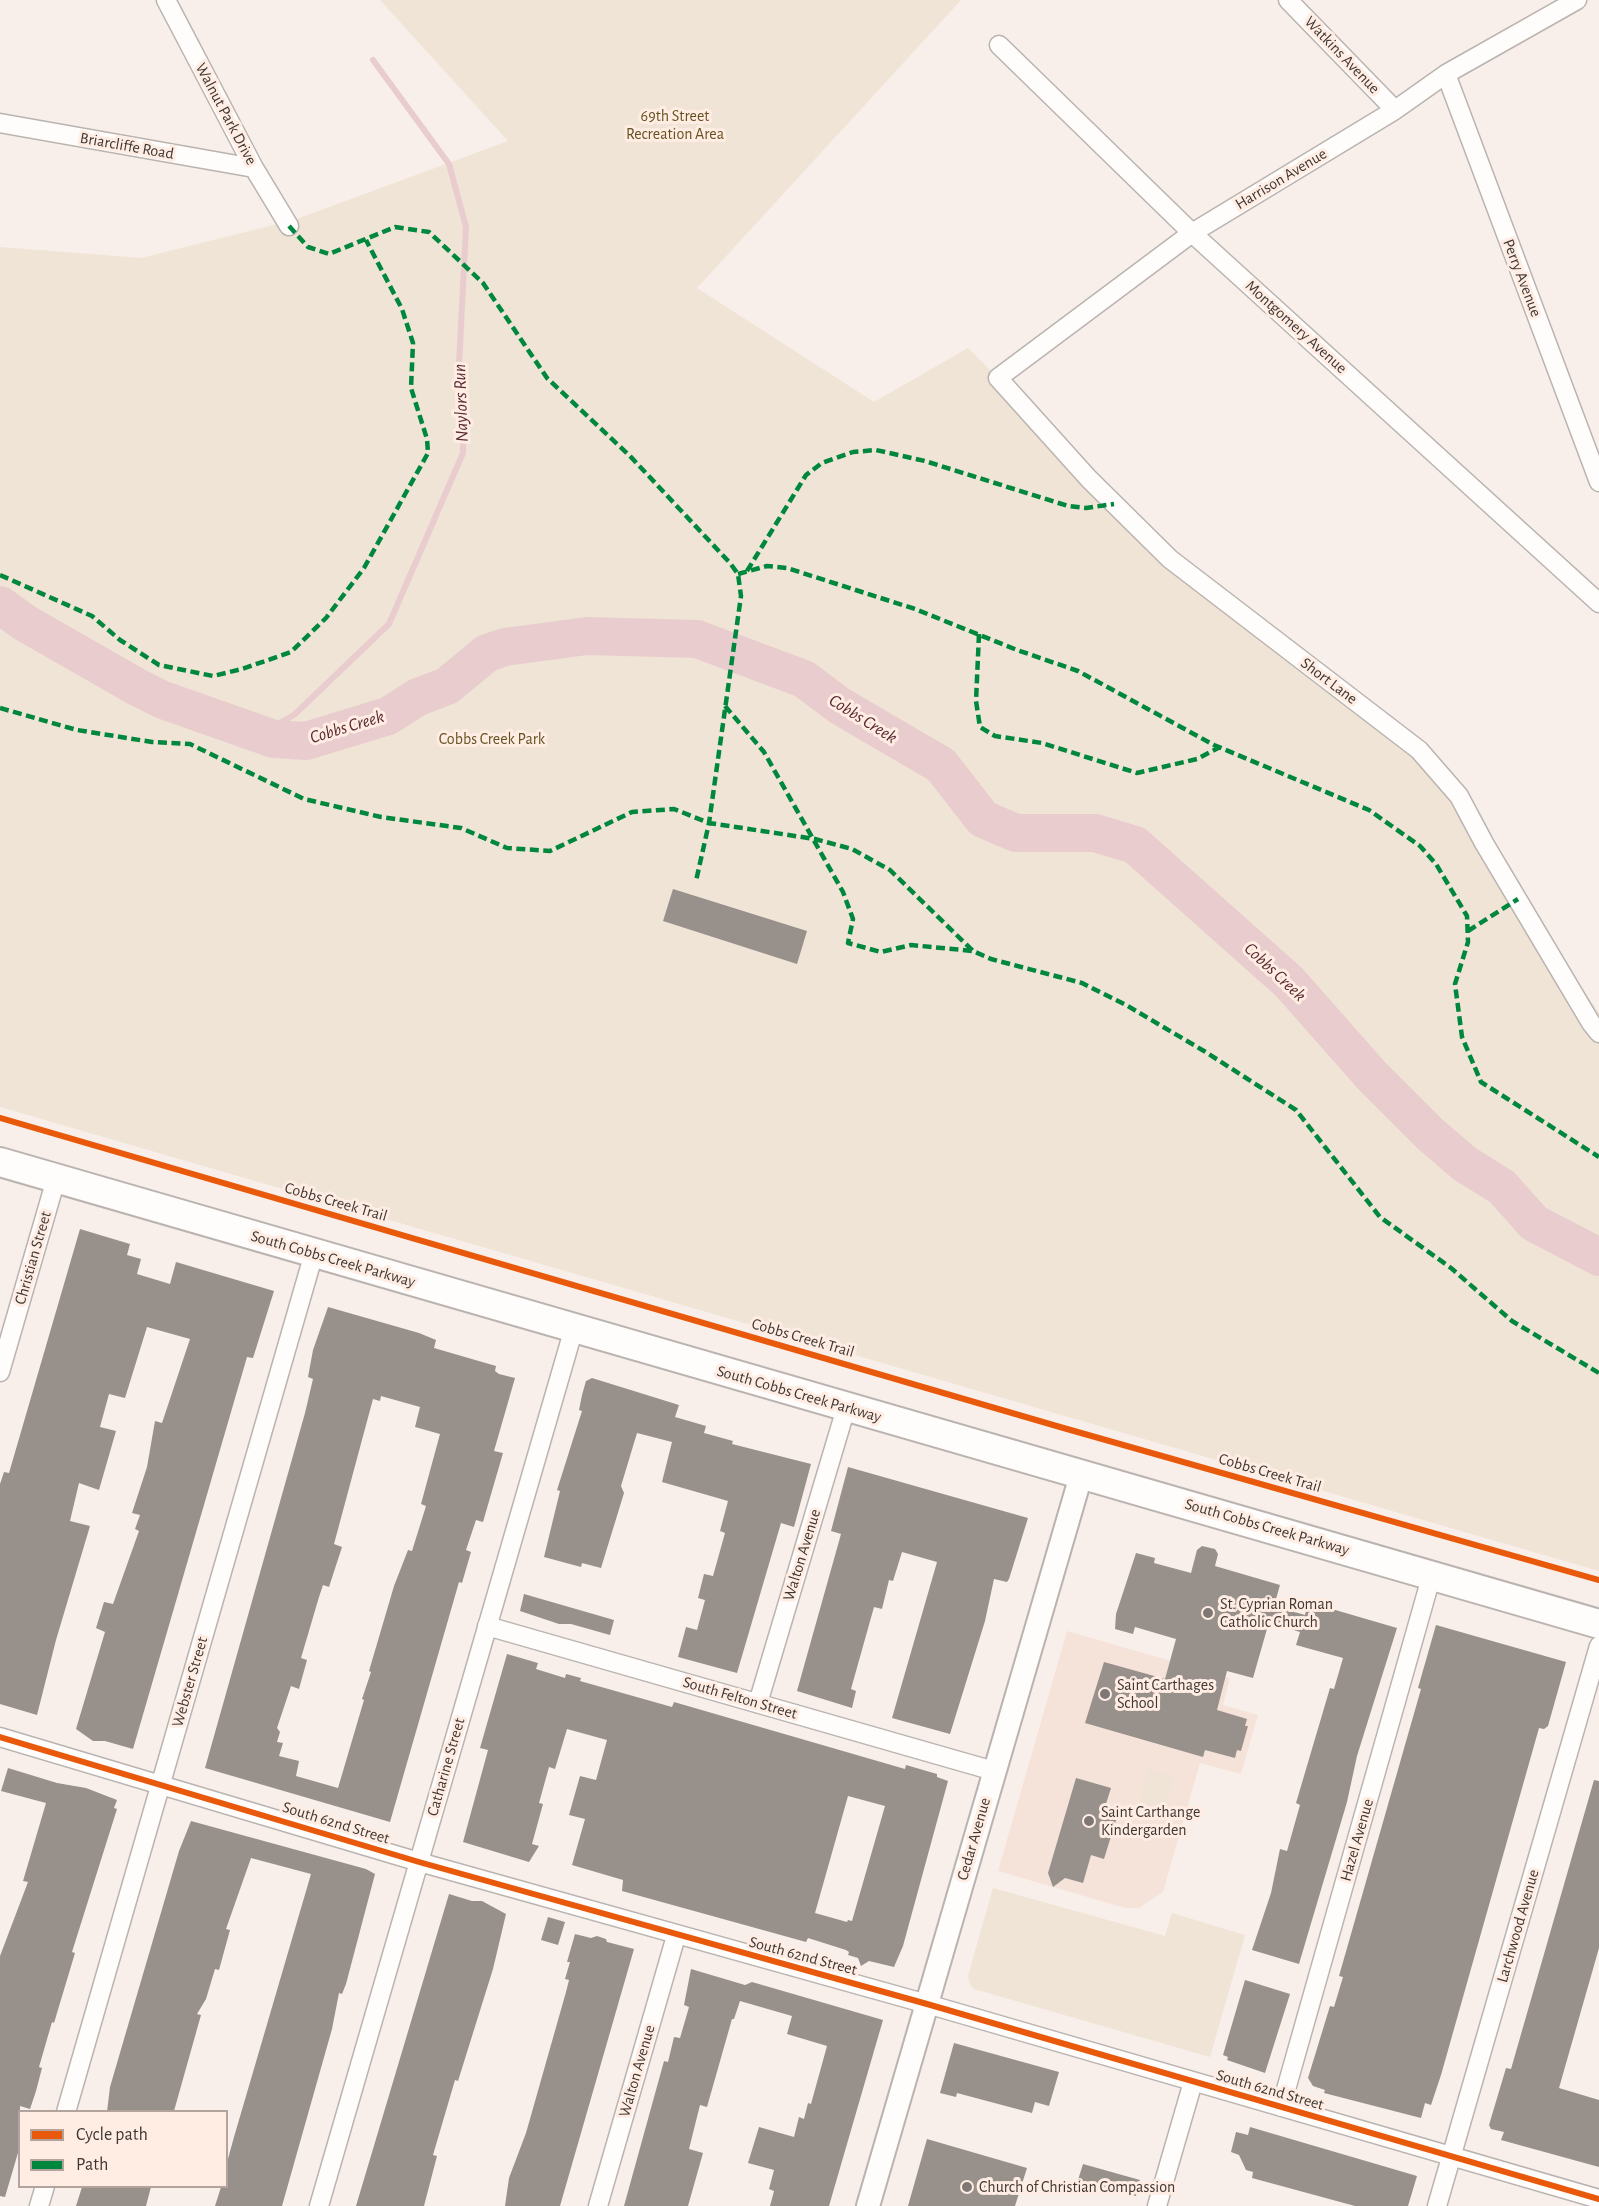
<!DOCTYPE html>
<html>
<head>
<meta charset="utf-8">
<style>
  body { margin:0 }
  #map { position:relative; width:1599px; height:2206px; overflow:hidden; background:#f9efea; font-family:"Alegreya Sans",sans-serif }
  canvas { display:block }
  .legend { position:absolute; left:18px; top:2110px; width:210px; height:78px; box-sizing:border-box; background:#ffede4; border:2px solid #b2a49d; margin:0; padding:8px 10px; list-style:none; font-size:18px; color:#3e3733 }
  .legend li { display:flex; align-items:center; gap:12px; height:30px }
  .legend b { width:30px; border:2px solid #b2a49d }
</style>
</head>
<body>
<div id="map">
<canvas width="1599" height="2206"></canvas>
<ul class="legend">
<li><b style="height:8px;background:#e8590c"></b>Cycle path</li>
<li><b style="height:8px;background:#00873e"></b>Path</li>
</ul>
</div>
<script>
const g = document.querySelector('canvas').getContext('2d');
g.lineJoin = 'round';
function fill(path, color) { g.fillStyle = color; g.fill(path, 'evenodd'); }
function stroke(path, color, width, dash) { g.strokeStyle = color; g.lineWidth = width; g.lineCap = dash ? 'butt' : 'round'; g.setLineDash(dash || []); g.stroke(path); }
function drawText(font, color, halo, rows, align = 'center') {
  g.font = font + ' "Alegreya Sans",sans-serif'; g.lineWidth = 6; g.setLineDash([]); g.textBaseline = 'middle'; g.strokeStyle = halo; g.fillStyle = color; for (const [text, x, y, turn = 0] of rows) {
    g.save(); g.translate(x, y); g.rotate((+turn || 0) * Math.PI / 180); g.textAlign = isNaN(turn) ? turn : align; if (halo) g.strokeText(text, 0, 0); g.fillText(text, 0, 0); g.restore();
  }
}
const built = new Path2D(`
  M 1067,1631 L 1230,1678 L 1223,1705 L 1258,1715 L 1241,1774 L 1200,1763 L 1163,1892 L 1139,1908 L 1125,1908 L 998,1871 Z`);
const green = new Path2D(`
  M 380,0 L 961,0 L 697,288 L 874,402 L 968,348 L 1219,598 L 1443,779 L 1599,1013 L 1599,1571 L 0,1107 L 0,247 L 141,258 L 294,220 L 508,141 Z
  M 1148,1769 L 1174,1776 L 1165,1810 L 1139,1802 Z
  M 993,1888 L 1165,1936 L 1172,1913 L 1245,1935 L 1210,2057 L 974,1989 L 970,1984 L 968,1976 Z`);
const stream = new Path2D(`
  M 260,734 L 294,715 L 389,624 L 463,453 L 463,420 L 458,385 L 466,227 L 449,164 L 373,60`);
const river = new Path2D(`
  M 0,605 L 25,623 L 137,687 L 163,700 L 274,739 L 306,741 L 388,716 L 418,697 L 447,686 L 487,653 L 505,647 L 587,636 L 697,639 L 804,679 L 840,706 L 941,765 L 983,819 L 1016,833 L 1095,833 L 1135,845 L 1289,982 L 1372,1076 L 1430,1134 L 1465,1164 L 1502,1187 L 1534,1223 L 1599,1257`);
const building = new Path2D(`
  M 673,889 L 807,931 L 797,964 L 663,921 Z
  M 80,1229 L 130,1244 L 127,1255 L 141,1259 L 137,1274 L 170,1284 L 176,1262 L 274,1291 L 253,1358 L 247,1357 L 133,1749 L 105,1741 L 93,1741 L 76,1729 L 105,1632 L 96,1628 L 104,1602 L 113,1604 L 139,1531 L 135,1529 L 140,1515 L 132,1513 L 147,1467 L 155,1421 L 162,1423 L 190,1339 L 147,1327 L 125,1398 L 109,1394 L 100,1427 L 116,1431 L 99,1490 L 79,1483 L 70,1521 L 90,1526 L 56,1640 L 37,1715 L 0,1704 L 0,1484 L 4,1472 L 9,1473 Z
  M 328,1307 L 419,1333 L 436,1340 L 434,1348 L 496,1366 L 495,1371 L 499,1374 L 515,1378 L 494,1451 L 503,1453 L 483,1522 L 476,1520 L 466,1550 L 471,1552 L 462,1583 L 459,1582 L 390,1822 L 205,1768 L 305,1413 L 313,1379 L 308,1377 L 313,1350 ZM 381,1396 L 420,1407 L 415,1427 L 440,1434 L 421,1504 L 426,1506 L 412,1551 L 408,1550 L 394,1586 L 369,1671 L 371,1672 L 362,1699 L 364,1700 L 338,1788 L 296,1776 L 299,1761 L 279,1756 L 283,1743 L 277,1742 L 280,1732 L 277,1728 L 291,1686 L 299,1689 L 307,1660 L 301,1658 L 319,1597 L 323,1585 L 329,1587 L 342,1547 L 334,1544 L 373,1399 L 380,1401 Z
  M 592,1378 L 679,1405 L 675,1417 L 706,1426 L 704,1433 L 733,1441 L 732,1444 L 811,1464 L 794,1527 L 781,1523 L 737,1673 L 678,1657 L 686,1627 L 697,1630 L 705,1600 L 698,1598 L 704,1574 L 713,1576 L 725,1533 L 720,1531 L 728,1501 L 662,1482 L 672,1442 L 637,1433 L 621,1486 L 624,1493 L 601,1568 L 582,1563 L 581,1567 L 544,1557 L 560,1491 L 557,1490 L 582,1411 L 579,1410 L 582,1395 L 586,1381 Z
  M 848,1467 L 1028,1518 L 1009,1579 L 1007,1582 L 994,1579 L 985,1621 L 950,1734 L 892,1718 L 937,1562 L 902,1552 L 893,1581 L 889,1580 L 882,1609 L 874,1607 L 851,1689 L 856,1691 L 852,1708 L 797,1691 L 841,1534 L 831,1531 Z
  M 1202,1546 L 1215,1549 L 1218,1554 L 1215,1566 L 1280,1585 L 1274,1606 L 1305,1615 L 1308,1602 L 1397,1628 L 1357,1756 L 1347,1802 L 1299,1964 L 1252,1950 L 1271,1893 L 1280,1849 L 1287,1851 L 1300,1805 L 1296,1803 L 1330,1688 L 1334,1689 L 1343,1658 L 1296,1645 L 1300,1632 L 1269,1622 L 1253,1678 L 1227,1671 L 1217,1710 L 1247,1719 L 1245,1726 L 1248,1726 L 1241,1751 L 1237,1750 L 1235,1758 L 1205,1750 L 1203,1757 L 1085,1723 L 1104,1662 L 1165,1679 L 1176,1639 L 1135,1627 L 1133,1634 L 1115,1629 L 1116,1614 L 1136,1553 L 1155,1558 L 1154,1563 L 1191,1573 L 1197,1550 Z
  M 524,1594 L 614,1620 L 610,1635 L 571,1624 L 559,1624 L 520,1611 Z
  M 1436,1625 L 1566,1662 L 1548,1726 L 1544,1729 L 1539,1728 L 1441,2075 L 1431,2105 L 1425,2103 L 1421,2118 L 1324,2093 L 1325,2090 L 1313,2086 L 1308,2078 L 1330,2006 L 1334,2007 L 1343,1977 L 1339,1976 L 1421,1689 L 1418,1688 Z
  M 507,1654 L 538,1663 L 536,1669 L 565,1678 L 566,1674 L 581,1678 L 580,1681 L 672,1707 L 674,1702 L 905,1769 L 906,1765 L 937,1774 L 937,1777 L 948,1781 L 903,1946 L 894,1967 L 869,1961 L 861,1966 L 858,1958 L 848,1955 L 849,1952 L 846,1950 L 808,1938 L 806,1942 L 622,1891 L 623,1880 L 572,1865 L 585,1819 L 569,1815 L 580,1776 L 596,1780 L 607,1740 L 567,1729 L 555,1769 L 549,1767 L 539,1803 L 543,1804 L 532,1844 L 539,1846 L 529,1862 L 463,1842 L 488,1750 L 480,1748 ZM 848,1796 L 885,1806 L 852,1921 L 848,1920 L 847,1922 L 815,1913 Z
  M 8,1768 L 57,1783 L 86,1788 L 117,1800 L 114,1808 L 117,1809 L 72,1952 L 75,1953 L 54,2023 L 52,2022 L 39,2067 L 42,2068 L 36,2091 L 30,2109 L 20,2106 L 20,2146 L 5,2197 L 0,2196 L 0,1956 L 28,1882 L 23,1881 L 46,1803 L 1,1791 Z
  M 1076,1778 L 1111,1788 L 1103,1813 L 1117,1817 L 1104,1859 L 1091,1855 L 1083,1883 L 1065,1878 L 1053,1887 L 1048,1873 Z
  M 1594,1780 L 1599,1781 L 1599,1948 L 1559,2088 L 1599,2100 L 1599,2167 L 1501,2140 L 1504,2132 L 1491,2129 L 1489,2125 L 1506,2068 L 1511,2069 Z
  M 191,1821 L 366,1869 L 375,1874 L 346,1984 L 342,1994 L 339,1993 L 332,2029 L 282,2206 L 215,2206 L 221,2187 L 226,2187 L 226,2166 L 234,2137 L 311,1874 L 251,1858 L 226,1929 L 230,1930 L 219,1970 L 215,1969 L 206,1999 L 197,2014 L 201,2015 L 174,2111 L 107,2112 L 110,2087 L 179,1851 Z
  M 449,1894 L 472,1901 L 482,1901 L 506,1914 L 493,1969 L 458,2081 L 455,2080 L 433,2155 L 437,2156 L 424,2206 L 356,2206 Z
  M 548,1917 L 565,1922 L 558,1945 L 541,1940 Z
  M 575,1934 L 591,1938 L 597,1936 L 606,1939 L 607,1942 L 634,1949 L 560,2206 L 505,2206 L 509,2178 L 526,2133 L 566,1992 L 569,1980 L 565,1979 L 570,1962 L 567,1962 Z
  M 691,1969 L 745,1985 L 752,1982 L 883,2020 L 829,2206 L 770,2206 L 774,2191 L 769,2189 L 774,2170 L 748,2163 L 759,2127 L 794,2137 L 799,2117 L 804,2119 L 808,2103 L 811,2104 L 827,2046 L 787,2034 L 792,2016 L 740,2001 L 734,2019 L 732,2019 L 707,2107 L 700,2105 L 689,2149 L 703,2153 L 688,2206 L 624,2206 L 664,2061 L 668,2062 L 674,2037 L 680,2038 L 689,2007 L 684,2005 Z
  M 1245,1980 L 1290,1994 L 1265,2073 L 1227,2060 L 1228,2057 L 1223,2055 Z
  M 954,2043 L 1059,2072 L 1049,2106 L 1035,2102 L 1032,2113 L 957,2093 L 956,2097 L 940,2093 Z
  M 1250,2127 L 1417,2176 L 1408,2206 L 1355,2206 L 1252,2178 L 1253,2172 L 1246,2170 L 1239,2155 L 1231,2152 L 1236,2132 L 1248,2135 Z
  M 927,2139 L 1027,2168 L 1015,2206 L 908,2206 Z
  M 1083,2164 L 1140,2180 L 1136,2196 L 1078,2180 Z
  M 82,2187 L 151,2187 L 146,2206 L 76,2206 Z`);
const minor = new Path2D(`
  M 166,0 L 254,168 L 289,226
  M 1288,0 L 1395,110
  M 1577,0 L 1446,74 L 1395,110 L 1192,233 L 998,378 L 1089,479 L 1170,559 L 1419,750 L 1459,796 L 1484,843 L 1591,1023 L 1599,1033
  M 999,45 L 1192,233 L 1599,603
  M 1446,74 L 1599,482
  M 0,123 L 254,168
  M 0,1372 L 56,1179
  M 487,1626 L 994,1771
  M 758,1703 L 846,1408
  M 0,1737 L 419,1862 L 927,2004 L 1599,2199
  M 1281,2107 L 1432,1574
  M 66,2112 L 314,1253
  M 39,2206 L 45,2186
  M 319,2206 L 574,1328
  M 598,2206 L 676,1936
  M 1157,2206 L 1193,2082
  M 1437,2206 L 1599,1646`);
const tertiary = new Path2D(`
  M 868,2206 L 1082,1472`);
const primary = new Path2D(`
  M 0,1162 C 532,1319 1067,1466 1599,1624`);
const quiet = new Path2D(`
  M 289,226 L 308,247 L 329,254 L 395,227 L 429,232 L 483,283 L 547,378 L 630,456 L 730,563 L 738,574 L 741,596 L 709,823 L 696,881
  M 747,571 L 806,475 L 822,463 L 853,452 L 876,450 L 925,461 L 1068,506 L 1086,508 L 1114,504
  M 738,574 L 767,566 L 787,568 L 915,609 L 1017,650 L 1078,671 L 1214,745 L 1369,810 L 1420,846 L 1436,864 L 1467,916 L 1468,942 L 1455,984 L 1462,1037 L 1481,1082 L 1599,1157
  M 0,575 L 92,616 L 120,640 L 159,665 L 213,676 L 242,669 L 291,652 L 326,618 L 364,568 L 428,453 L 427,439 L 411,388 L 413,343 L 402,309 L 366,240
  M 979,634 L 976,701 L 980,727 L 995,736 L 1042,743 L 1137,773 L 1197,759 L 1220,747
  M 725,706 L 764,752 L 843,892 L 853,919 L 848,943 L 881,952 L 911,945 L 973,951 L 991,959 L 1082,983 L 1126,1005 L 1204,1051 L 1296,1110 L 1380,1217 L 1451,1268 L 1512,1321 L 1599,1373
  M 0,708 L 77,730 L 152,742 L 190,744 L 304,799 L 381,817 L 461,828 L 507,848 L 550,851 L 632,812 L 674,809 L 709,823 L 815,839 L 852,849 L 890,870 L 973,951
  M 1468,931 L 1518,899`);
const cycleway = new Path2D(`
  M 0,1118 L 1060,1427 L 1599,1580
  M 0,1737 L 419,1862 L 927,2004 L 1599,2199`);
const markers = [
  [1208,1613,6,"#7f7773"],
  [1105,1694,6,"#7f7773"],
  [1089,1821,6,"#7f7773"],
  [967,2187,6,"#7f7773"]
];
const streetNames = [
  ["Watkins Avenue",1342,55,46],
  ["Walnut Park Drive",226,114,62],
  ["Briarcliffe Road",127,146,10],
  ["Harrison Avenue",1281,179,-31],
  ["Perry Avenue",1522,278,69],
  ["Montgomery Avenue",1296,327,42],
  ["Short Lane",1329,681,37],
  ["Cobbs Creek Trail",336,1202,16],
  ["Christian Street",33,1258,-74],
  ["South Cobbs Creek Parkway",333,1259,16],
  ["Cobbs Creek Trail",803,1338,16],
  ["South Cobbs Creek Parkway",799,1394,16],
  ["Cobbs Creek Trail",1270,1473,16],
  ["South Cobbs Creek Parkway",1267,1527,16],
  ["Walton Avenue",802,1555,-73],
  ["Webster Street",190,1682,-74],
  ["South Felton Street",740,1698,16],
  ["Catharine Street",446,1767,-74],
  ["South 62nd Street",336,1823,17],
  ["Cedar Avenue",974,1839,-74],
  ["Hazel Avenue",1357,1840,-74],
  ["Larchwood Avenue",1518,1926,-74],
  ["South 62nd Street",803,1956,15],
  ["Walton Avenue",637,2071,-74],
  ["South 62nd Street",1270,2090,16]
];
const parkNames = [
  ["69th Street",675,116],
  ["Recreation Area",675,134],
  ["Cobbs Creek Park",492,739]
];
const poiNames = [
  ["St. Cyprian Roman",1220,1604],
  ["Catholic Church",1220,1622],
  ["Saint Carthages",1117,1685],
  ["School",1117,1703],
  ["Saint Carthange",1101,1812],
  ["Kindergarden",1101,1830],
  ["Church of Christian Compassion",979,2187]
];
const waterNames = [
  ["Naylors Run",461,403,-92],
  ["Cobbs Creek",863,719,32],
  ["Cobbs Creek",347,727,-17],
  ["Cobbs Creek",1275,972,43]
];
fill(built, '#f5e3da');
fill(green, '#efe4d5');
stroke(stream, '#e9cdce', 6);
stroke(river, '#e9cdce', 38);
fill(building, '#98908a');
stroke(minor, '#bab3af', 21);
stroke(tertiary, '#bab3af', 26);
stroke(primary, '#bab3af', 32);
stroke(minor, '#fefdfc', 18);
stroke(tertiary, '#fefdfc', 22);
stroke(primary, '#fefdfc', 28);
stroke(quiet, '#00873e', 4.5, [9, 4.5]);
stroke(cycleway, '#e8590c', 6);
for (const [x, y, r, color] of markers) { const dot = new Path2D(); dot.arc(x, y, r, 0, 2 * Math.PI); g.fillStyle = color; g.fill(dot); stroke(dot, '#ffede4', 2); }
drawText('16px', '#3e3733', '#ffede4', streetNames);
drawText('16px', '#665222', '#ffede4', parkNames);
drawText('16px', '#3e3733', '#ffede4', poiNames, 'left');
drawText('italic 18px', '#592931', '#ffede4', waterNames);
</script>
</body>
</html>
